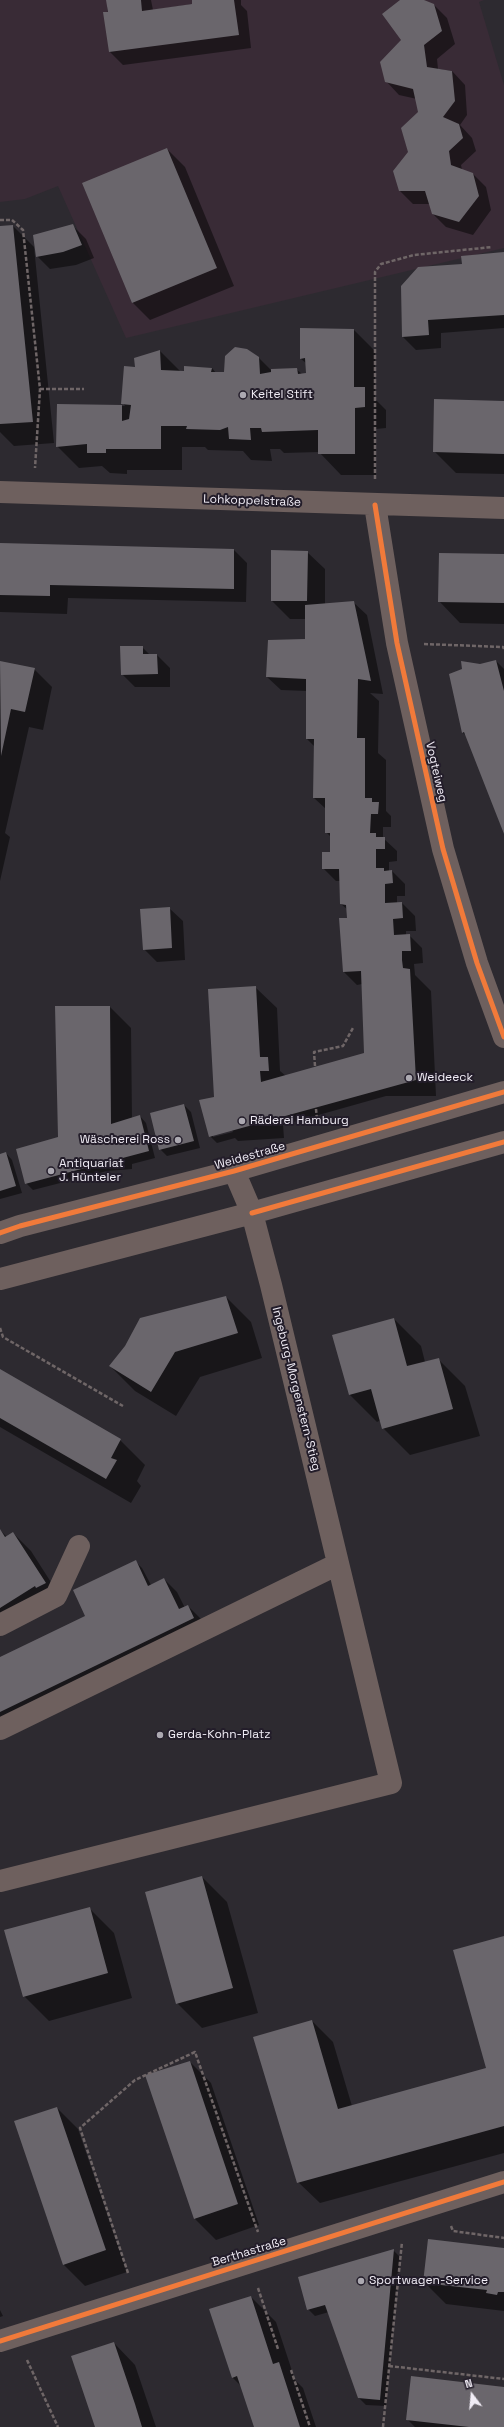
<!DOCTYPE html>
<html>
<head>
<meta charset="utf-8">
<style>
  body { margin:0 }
  #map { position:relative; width:504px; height:2427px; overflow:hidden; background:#2d2a30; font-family:"Space Grotesk",sans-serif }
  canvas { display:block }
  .north { position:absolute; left:452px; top:2375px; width:40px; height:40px; -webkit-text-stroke:3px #231d2a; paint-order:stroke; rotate:344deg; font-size:11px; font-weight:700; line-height:16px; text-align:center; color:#f1edf6 }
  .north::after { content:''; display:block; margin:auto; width:14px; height:18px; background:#f1edf6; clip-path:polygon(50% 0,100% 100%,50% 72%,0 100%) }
</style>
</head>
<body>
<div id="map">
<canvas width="504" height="2427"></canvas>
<div class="north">N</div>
</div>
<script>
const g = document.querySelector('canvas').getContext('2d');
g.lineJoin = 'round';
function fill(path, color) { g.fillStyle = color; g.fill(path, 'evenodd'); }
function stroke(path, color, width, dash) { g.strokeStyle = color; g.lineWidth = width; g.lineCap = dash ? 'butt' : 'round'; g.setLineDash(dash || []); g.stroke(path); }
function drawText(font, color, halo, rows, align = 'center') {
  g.font = font + ' "Space Grotesk",sans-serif'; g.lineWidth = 4; g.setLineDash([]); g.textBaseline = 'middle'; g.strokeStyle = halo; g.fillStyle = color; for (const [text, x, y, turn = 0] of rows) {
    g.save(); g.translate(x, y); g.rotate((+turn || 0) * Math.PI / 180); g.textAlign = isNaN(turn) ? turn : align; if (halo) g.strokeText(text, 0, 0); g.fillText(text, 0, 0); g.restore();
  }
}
const education = new Path2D(`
  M 0,0 L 484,0 L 479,2 L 504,85 L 504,248 L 126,338 L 58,186 L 25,199 L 0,202 Z`);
const shadow = new Path2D(`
  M 107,0 L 151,0 L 153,10 L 193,4 L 193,0 L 241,0 L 241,5 L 247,11 L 251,48 L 123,65 L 110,52 Z
  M 402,0 L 422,0 L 434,5 L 447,18 L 455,44 L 437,59 L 438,69 L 452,71 L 465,85 L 467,115 L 460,125 L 472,138 L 476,151 L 461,165 L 462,170 L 473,174 L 486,187 L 491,210 L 473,235 L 446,227 L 433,214 L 430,204 L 413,204 L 400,191 L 419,112 L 417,99 L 399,95 L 386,81 L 402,40 Z
  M 167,149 L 185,167 L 234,286 L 150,320 L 132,302 Z
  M 13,226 L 34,247 L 54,443 L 14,446 L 0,432 L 0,227 Z
  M 73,226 L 86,239 L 94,258 L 76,265 L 50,269 L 37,256 Z
  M 504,253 L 504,328 L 441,333 L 441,348 L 416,350 L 403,337 L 463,265 Z
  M 301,329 L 354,330 L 375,351 L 375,399 L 386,410 L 386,428 L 376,429 L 376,475 L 341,475 L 319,452 L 284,453 L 280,449 L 270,449 L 272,461 L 251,460 L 243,451 L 208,450 L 205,447 L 182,447 L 182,470 L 127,470 L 127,474 L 110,473 L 102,466 L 79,468 L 57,446 L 58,405 L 125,406 L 123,403 L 136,368 L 135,359 L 160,351 L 181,372 L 212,368 L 216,373 L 225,373 L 258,357 L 271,370 L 296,369 L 302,374 L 307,374 L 306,363 L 301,359 Z
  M 504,402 L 504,474 L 456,473 L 434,451 Z
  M 0,544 L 234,550 L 247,563 L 246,602 L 68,598 L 67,614 L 0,612 Z
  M 307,552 L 325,569 L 325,605 L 353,602 L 367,615 L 383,694 L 370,693 L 379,701 L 378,753 L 386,760 L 386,811 L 391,816 L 391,827 L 383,827 L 383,838 L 397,851 L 397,861 L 389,862 L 389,872 L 392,871 L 405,884 L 405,896 L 397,896 L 397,903 L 402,903 L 415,916 L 416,931 L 406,931 L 406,935 L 409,935 L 422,948 L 423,963 L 414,964 L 415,975 L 431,991 L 436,1096 L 386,1096 L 283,1125 L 284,1138 L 238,1141 L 235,1138 L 217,1143 L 210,1136 L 214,1098 L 255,987 L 277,1008 L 280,1071 L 286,1076 L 365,1054 L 362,984 L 357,985 L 344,972 L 348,910 L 341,904 L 341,881 L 336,881 L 323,868 L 331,853 L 331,837 L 326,832 L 326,809 L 314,798 L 314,746 L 307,739 L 307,691 L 281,690 L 267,677 L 306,640 L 306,619 L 290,619 L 272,601 ZM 232,1130 L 233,1132 L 213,1137 L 213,1135 Z
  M 504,556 L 504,624 L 460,623 L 439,601 Z
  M 142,647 L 150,655 L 157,655 L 170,668 L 170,687 L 135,687 L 122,674 Z
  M 496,661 L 504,669 L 504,834 L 468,737 L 463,733 L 450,675 Z
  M 0,662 L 34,669 L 52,687 L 43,730 L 29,727 L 5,833 L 10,837 L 0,881 Z
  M 169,908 L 183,921 L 185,960 L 157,962 L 144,949 Z
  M 110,1007 L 131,1028 L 132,1119 L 140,1116 L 146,1123 L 155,1158 L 132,1164 L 132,1169 L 107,1171 L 33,1190 L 26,1183 L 59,1138 Z
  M 184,1105 L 191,1112 L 200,1148 L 167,1156 L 160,1149 Z
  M 6,1153 L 12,1160 L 22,1193 L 0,1199 L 0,1155 Z
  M 226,1297 L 251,1322 L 262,1358 L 200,1377 L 176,1416 L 135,1391 L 110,1366 Z
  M 394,1319 L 421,1346 L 425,1362 L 438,1359 L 465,1386 L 480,1436 L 410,1455 L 383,1428 L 381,1420 L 377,1422 L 350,1395 Z
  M 0,1370 L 120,1440 L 145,1465 L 137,1481 L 141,1486 L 131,1503 L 0,1427 Z
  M 0,1530 L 7,1537 L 13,1533 L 31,1551 L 63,1601 L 0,1625 Z
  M 135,1561 L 142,1568 L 151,1585 L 164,1579 L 177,1592 L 185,1608 L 188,1606 L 201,1619 L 0,1731 L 0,1659 L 87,1616 Z
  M 202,1877 L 227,1902 L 258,2013 L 202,2028 L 177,2003 Z
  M 89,1908 L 114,1933 L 132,1998 L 49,2021 L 24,1996 Z
  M 504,1937 L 504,2153 L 320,2203 L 298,2182 L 312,2021 L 333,2042 L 352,2106 L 487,2069 Z
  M 190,2062 L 211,2083 L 259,2225 L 216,2240 L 195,2219 Z
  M 57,2108 L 78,2129 L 127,2272 L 85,2286 L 64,2265 Z
  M 504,2249 L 504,2311 L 446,2304 L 425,2283 Z
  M 394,2251 L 400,2257 L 386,2406 L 366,2405 L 359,2398 L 329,2312 L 315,2316 L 308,2309 Z
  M 251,2297 L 276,2322 L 295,2380 L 303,2388 L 316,2427 L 255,2427 L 242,2387 L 232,2377 Z
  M 0,2310 L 3,2316 L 0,2317 Z
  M 114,2343 L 135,2365 L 156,2427 L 96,2427 Z
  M 504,2387 L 504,2427 L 415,2427 L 408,2420 Z`);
const building = new Path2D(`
  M 106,0 L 141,0 L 142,11 L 192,4 L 192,0 L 234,0 L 239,35 L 109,52 L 103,12 L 108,12 Z
  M 400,0 L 424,0 L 434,4 L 442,31 L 424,45 L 427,67 L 452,71 L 455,101 L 443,117 L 459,124 L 463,138 L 449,151 L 451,165 L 473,173 L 479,196 L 459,222 L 432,214 L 425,191 L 399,191 L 393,171 L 408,152 L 401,128 L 418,112 L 413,89 L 385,82 L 380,62 L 401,40 L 382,14 Z
  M 167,148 L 217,268 L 132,303 L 82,183 Z
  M 73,224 L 82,245 L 63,252 L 36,257 L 33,235 Z
  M 13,225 L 33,422 L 0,424 L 0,226 Z
  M 504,252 L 504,315 L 428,320 L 429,335 L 402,337 L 401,286 L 418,267 L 462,264 L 461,256 Z
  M 300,328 L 354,329 L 354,387 L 365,387 L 365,407 L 355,408 L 355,454 L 318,454 L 318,430 L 262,432 L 261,428 L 250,428 L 251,440 L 229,439 L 228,427 L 220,430 L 186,429 L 187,426 L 161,426 L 161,449 L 106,449 L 106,453 L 87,453 L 87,444 L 56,447 L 57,404 L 122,405 L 122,421 L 129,419 L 131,405 L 121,404 L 124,366 L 135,367 L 134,358 L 160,350 L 161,370 L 184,371 L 184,366 L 212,368 L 211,372 L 224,372 L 225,356 L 235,347 L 247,349 L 259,357 L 260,374 L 271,372 L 271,369 L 297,368 L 298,374 L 306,373 L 305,358 L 300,359 Z
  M 434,399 L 504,401 L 504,454 L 433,452 Z
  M 0,543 L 234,549 L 234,589 L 50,585 L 50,596 L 0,595 Z
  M 271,550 L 308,551 L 307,601 L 271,601 Z
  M 439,553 L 504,554 L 504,603 L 438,602 Z
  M 354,601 L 371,681 L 358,679 L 357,738 L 365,738 L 365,798 L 372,798 L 372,802 L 379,802 L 378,814 L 371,814 L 370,833 L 376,833 L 376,837 L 385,837 L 385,849 L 376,849 L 376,868 L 384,868 L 384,871 L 392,870 L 393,883 L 385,884 L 385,903 L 402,902 L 403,918 L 393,919 L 394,935 L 410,934 L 411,951 L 402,951 L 402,960 L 403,968 L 410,969 L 416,1080 L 209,1137 L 199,1100 L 214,1097 L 208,989 L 256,986 L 260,1057 L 268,1057 L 269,1071 L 260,1071 L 261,1082 L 364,1053 L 361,971 L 343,972 L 339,918 L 347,918 L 346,905 L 340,904 L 339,869 L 322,869 L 322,852 L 330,852 L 330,833 L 325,833 L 325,798 L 313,798 L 314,739 L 306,739 L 306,679 L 266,677 L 268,640 L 305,639 L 305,605 Z
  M 120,646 L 143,646 L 143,654 L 157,654 L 158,674 L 121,675 Z
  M 496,660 L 504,691 L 504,834 L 464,732 L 462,733 L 449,674 L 462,669 L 461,661 L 480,664 Z
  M 0,661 L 35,668 L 25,712 L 11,709 L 1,756 Z
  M 170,907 L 172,948 L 143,950 L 140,909 Z
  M 55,1006 L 110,1006 L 111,1124 L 140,1115 L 149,1151 L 25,1184 L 16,1149 L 58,1137 Z
  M 184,1104 L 194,1141 L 159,1150 L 150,1113 Z
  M 6,1152 L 16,1186 L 0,1191 L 0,1154 Z
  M 226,1296 L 238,1333 L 175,1352 L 151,1392 L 109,1366 L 125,1346 L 140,1318 Z
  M 394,1318 L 407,1366 L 439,1358 L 453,1409 L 382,1429 L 371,1389 L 349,1395 L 332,1335 Z
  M 0,1369 L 121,1439 L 111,1458 L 117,1460 L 106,1479 L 0,1418 Z
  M 0,1529 L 5,1537 L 13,1532 L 46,1583 L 36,1588 L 35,1586 L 0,1608 Z
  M 136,1560 L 148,1586 L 164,1578 L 179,1609 L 188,1605 L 194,1618 L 0,1712 L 0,1657 L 85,1616 L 73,1590 Z
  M 202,1876 L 233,1988 L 176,2004 L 145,1892 Z
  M 90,1907 L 108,1973 L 23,1997 L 4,1930 Z
  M 504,1936 L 504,2126 L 297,2183 L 253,2037 L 312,2020 L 338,2109 L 486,2068 L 453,1950 Z
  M 190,2061 L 238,2204 L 194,2219 L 145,2075 Z
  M 57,2107 L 106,2250 L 63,2265 L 14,2121 Z
  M 428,2239 L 504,2248 L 504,2292 L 498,2292 L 497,2295 L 486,2293 L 487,2290 L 423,2283 Z
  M 394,2249 L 380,2400 L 358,2398 L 325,2305 L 307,2310 L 298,2277 Z
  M 251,2296 L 273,2364 L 279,2362 L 300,2427 L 254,2427 L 237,2376 L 232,2378 L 209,2309 Z
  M 114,2342 L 135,2404 L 142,2427 L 95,2427 L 71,2356 Z
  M 411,2376 L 504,2387 L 504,2427 L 469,2427 L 406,2420 Z`);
const path = new Path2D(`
  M 0,220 L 12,220 L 23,230 L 40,389 L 35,468
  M 40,389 L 84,389
  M 375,479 L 375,272 L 381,264 L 414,255 L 492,247
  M 424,644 L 503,647 L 504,649
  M 315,1066 L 314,1052 L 343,1046 L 353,1028
  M 316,1109 L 317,1120
  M 0,1328 L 3,1337 L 123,1406
  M 451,2226 L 453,2231 L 504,2238
  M 128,2273 L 80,2128 L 135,2080 L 195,2052 L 258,2232
  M 258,2288 L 278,2349
  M 27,2360 L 58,2427
  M 389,2366 L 504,2379
  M 291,2370 L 310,2427
  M 383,2427 L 402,2242`);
const minor = new Path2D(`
  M 0,492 L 504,508
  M 375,505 L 397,643 L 443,849 L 477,963 L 504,1037
  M 0,1233 L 20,1226 L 234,1171 L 504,1092
  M 0,1279 L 252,1213 L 504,1142
  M 0,1625 L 56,1596 L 79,1546
  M 0,1729 L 338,1564
  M 0,1881 L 391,1783 L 271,1285 L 252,1213 L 234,1171
  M 0,2341 L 504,2182`);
const cycleway = new Path2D(`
  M 375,505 L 397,643 L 443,849 L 477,963 L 504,1037
  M 252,1213 L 504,1142
  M 0,1233 L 20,1226 L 234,1171 L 504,1092
  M 0,2341 L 504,2182`);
const markers = [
  [243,395,4,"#aca9b1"],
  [409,1078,4,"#aca9b1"],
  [242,1121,4,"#aca9b1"],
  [178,1140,4,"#aca9b1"],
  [51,1171,4,"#aca9b1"],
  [160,1735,4,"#aca9b1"],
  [361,2281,4,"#aca9b1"]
];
const poiNames = [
  ["Keitel Stift",251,395],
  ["Weideeck",417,1078],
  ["Räderei Hamburg",250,1121],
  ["Wäscherei Ross",170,1140,"right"],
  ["Antiquariat",59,1164],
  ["J. Hünteler",59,1178],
  ["Gerda-Kohn-Platz",168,1735],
  ["Sportwagen-Service",369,2281]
];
const streetNames = [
  ["Lohkoppelstraße",252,501,2],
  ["Vogteiweg",436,772,77],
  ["Weidestraße",250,1156,-16],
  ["Ingeburg-Morgenstern-Stieg",296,1389,76],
  ["Berthastraße",249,2252,-17]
];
fill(education, '#392b36');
fill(shadow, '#0007');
fill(building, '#6a666c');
stroke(path, '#6f6667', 2.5, [4, 2]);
stroke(minor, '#6e605e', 22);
stroke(cycleway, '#f17a3a', 5);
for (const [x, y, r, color] of markers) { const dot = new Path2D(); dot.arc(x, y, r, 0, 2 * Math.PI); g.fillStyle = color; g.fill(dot); stroke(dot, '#231d2a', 1.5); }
drawText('12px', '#f1edf6', '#231d2a', poiNames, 'left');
drawText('12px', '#f1edf6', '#231d2a', streetNames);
</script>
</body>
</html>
